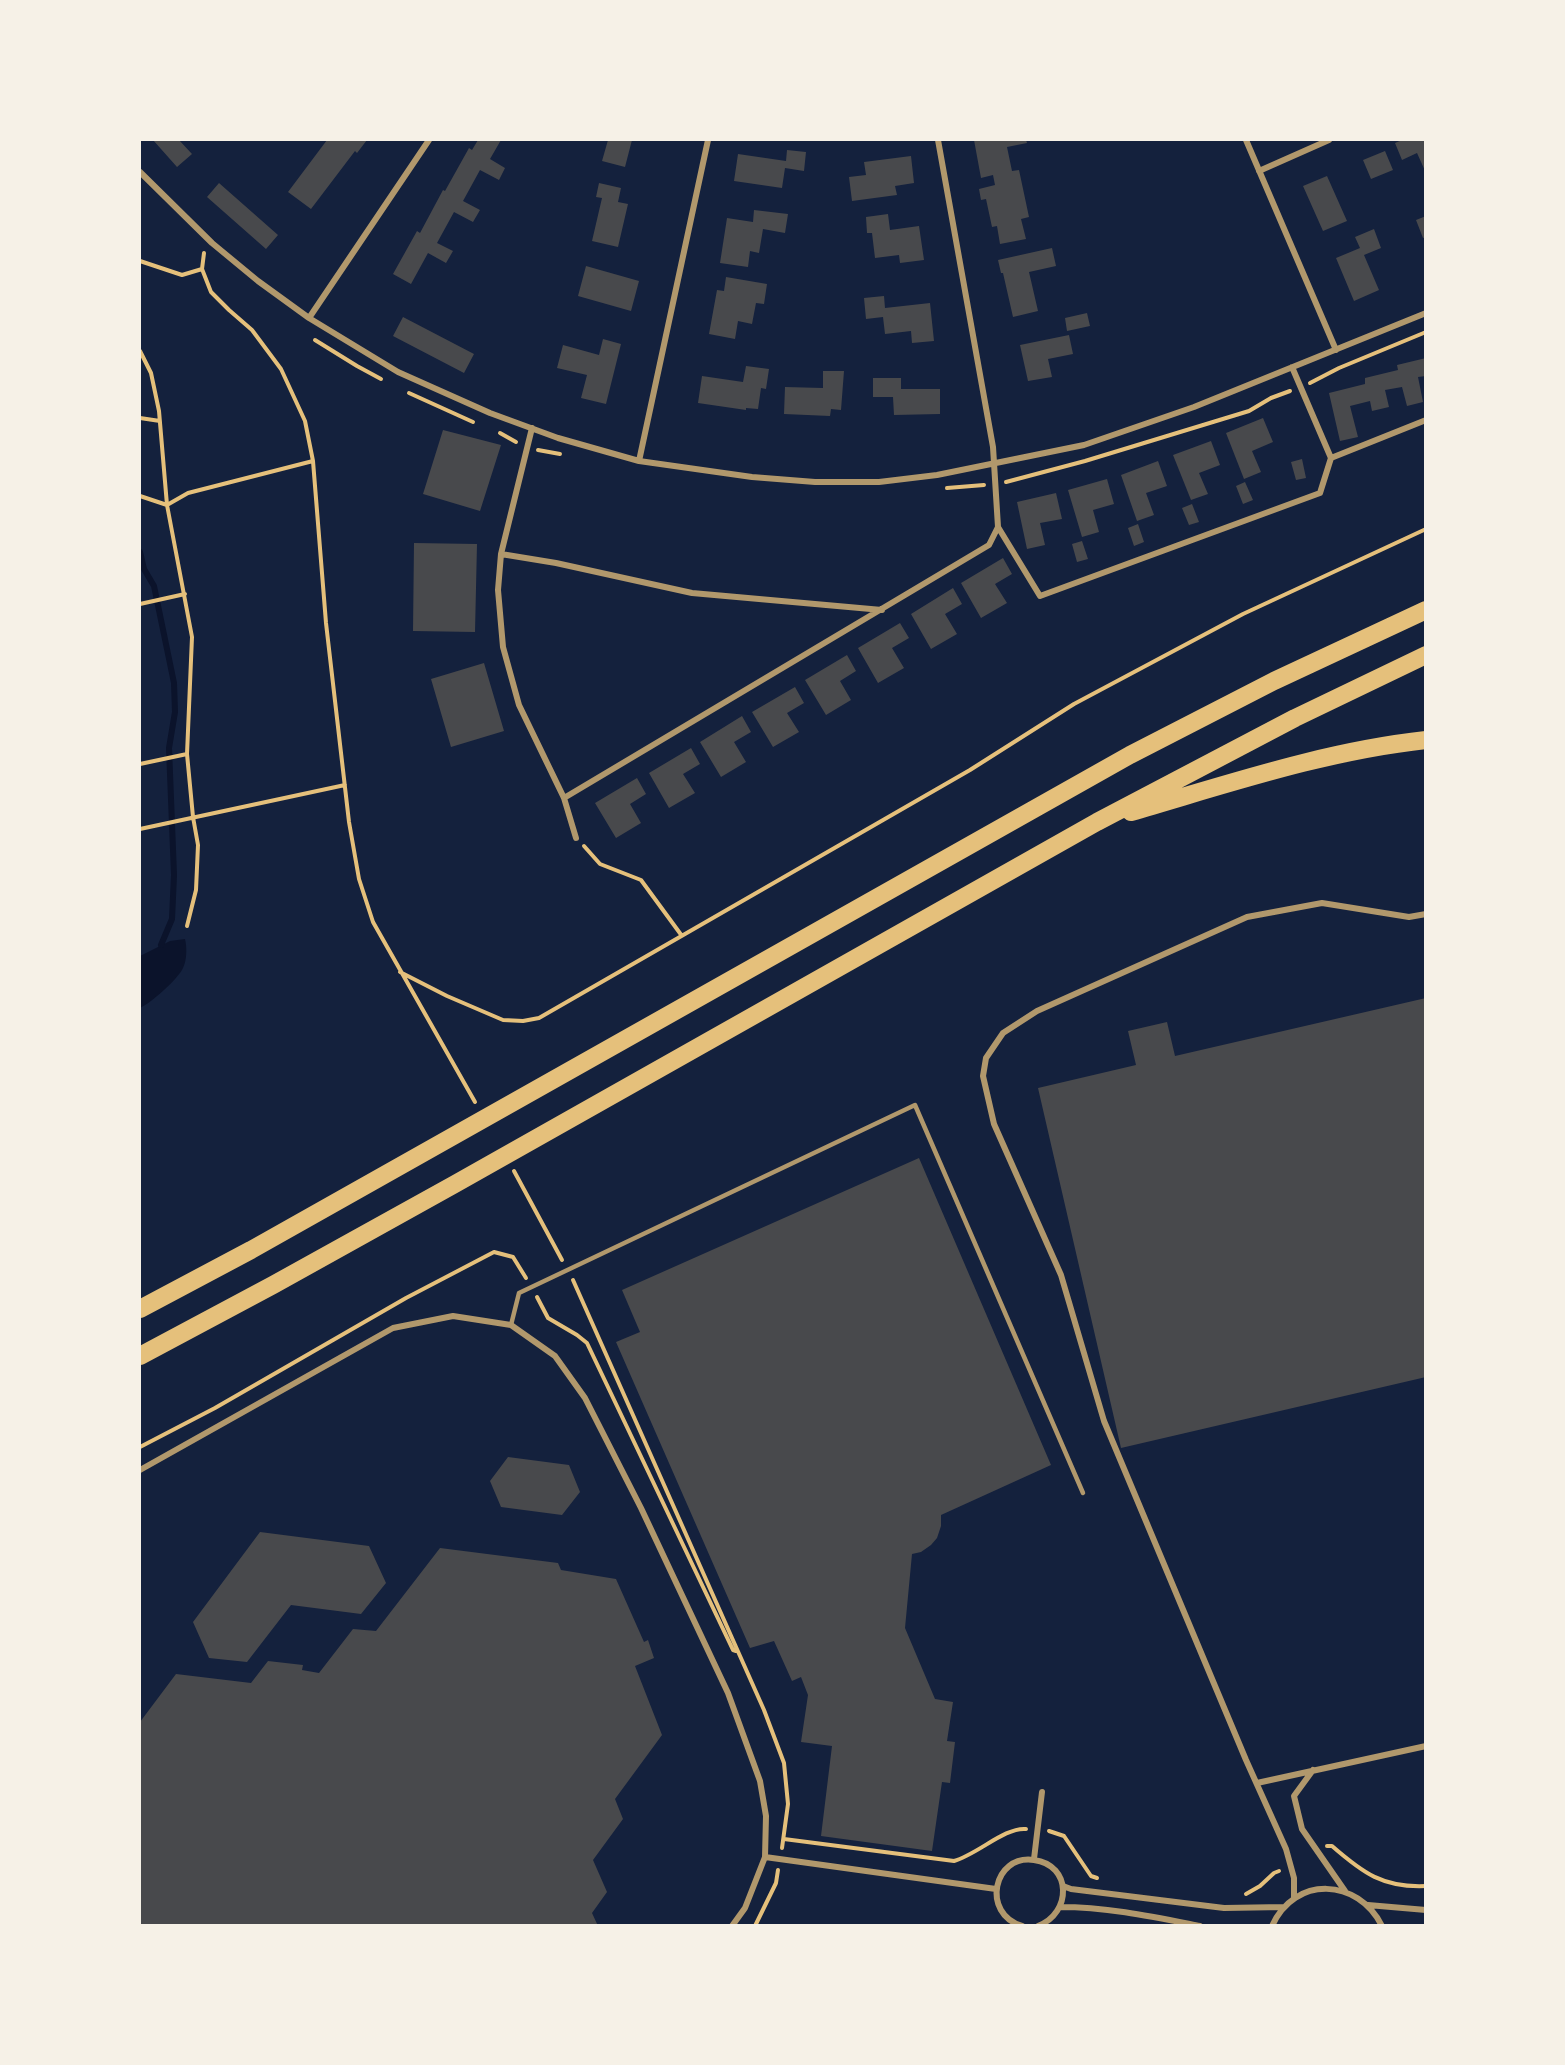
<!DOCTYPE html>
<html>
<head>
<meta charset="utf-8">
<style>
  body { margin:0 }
  #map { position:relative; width:1565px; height:2065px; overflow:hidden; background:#14213d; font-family:"Open Sans",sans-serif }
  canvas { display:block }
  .frame { position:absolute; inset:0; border:141px solid #f6f1e7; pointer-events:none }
</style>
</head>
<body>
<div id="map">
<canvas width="1565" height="2065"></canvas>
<div class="frame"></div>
</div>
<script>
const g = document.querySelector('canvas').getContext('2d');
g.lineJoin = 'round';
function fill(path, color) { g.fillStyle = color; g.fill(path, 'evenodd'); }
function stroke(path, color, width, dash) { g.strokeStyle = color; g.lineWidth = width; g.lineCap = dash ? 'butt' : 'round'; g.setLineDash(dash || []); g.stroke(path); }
const water = new Path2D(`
  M 185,939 C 187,947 187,960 183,968 C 178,979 151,1003 140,1008 L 140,956 L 170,941 Z`);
const stream = new Path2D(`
  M 140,552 L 144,569 L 154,586 L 174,683 L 175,712 L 169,748 L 174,875 L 172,919 L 161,945`);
const building = new Path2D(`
  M 153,140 L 179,140 L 192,154 L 177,167 Z
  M 327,140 L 367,140 L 357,153 L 355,151 L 311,209 L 288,192 Z
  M 478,140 L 501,140 L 490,159 L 505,168 L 499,180 L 480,170 L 463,201 L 480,210 L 473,222 L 454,212 L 437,243 L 453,251 L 446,263 L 428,253 L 411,284 L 393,274 L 417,231 L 420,233 L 443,190 L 445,191 L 469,148 L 472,150 Z
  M 608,140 L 632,140 L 625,167 L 602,161 Z
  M 974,140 L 1026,140 L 1027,143 L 1007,147 L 1012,171 L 1019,170 L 1029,217 L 1021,219 L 1026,239 L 1000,244 L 997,226 L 992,227 L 986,199 L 981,200 L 979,189 L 995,185 L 993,175 L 981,178 Z
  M 1402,140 L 1426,140 L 1426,173 L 1417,153 L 1402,160 L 1395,143 Z
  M 787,150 L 806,152 L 804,171 L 785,168 L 782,188 L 734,181 L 738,154 L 786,161 Z
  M 1385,151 L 1393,170 L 1371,179 L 1363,160 Z
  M 911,156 L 914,183 L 895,186 L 897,195 L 852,201 L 849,177 L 866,175 L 864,162 Z
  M 1327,176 L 1347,221 L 1323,231 L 1303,186 Z
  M 219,183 L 278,235 L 266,249 L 207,197 Z
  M 599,183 L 621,188 L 618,202 L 628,204 L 618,247 L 592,241 L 602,198 L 596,197 Z
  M 754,210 L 788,214 L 785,233 L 763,229 L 759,253 L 750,251 L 748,267 L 720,263 L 727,218 L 753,222 Z
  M 888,214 L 890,230 L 919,226 L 924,260 L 900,263 L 899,255 L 875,258 L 872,233 L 867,233 L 866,217 Z
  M 1426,216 L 1426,237 L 1423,238 L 1416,220 Z
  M 1374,229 L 1381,248 L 1364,255 L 1379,290 L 1354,301 L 1336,258 L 1360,248 L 1355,237 Z
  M 1052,248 L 1056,266 L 1029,272 L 1038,311 L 1013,317 L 1003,273 L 1001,273 L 998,260 Z
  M 586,266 L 639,281 L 631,311 L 578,296 Z
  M 726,277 L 767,284 L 764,304 L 756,303 L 752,324 L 738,321 L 735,339 L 709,334 L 717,290 L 724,291 Z
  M 884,296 L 885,308 L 930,303 L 934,341 L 912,343 L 911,331 L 885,334 L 883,317 L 866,319 L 864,298 Z
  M 1087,313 L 1090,326 L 1067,331 L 1065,318 Z
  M 403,317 L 474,354 L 464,373 L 393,336 Z
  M 1069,335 L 1073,354 L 1048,359 L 1052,377 L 1028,381 L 1020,345 Z
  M 603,339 L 621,344 L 606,404 L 581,398 L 587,375 L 557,368 L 563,345 L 599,355 Z
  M 1426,358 L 1426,376 L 1418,377 L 1423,402 L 1407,406 L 1402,387 L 1385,390 L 1389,407 L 1372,411 L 1370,401 L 1350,406 L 1358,437 L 1340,441 L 1329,393 L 1365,384 L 1365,378 L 1398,370 L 1397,365 Z
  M 746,366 L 769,369 L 766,389 L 761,388 L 758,409 L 746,408 L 746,410 L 698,403 L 702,376 L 743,382 Z
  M 823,371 L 844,371 L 841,410 L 831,409 L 830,416 L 784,414 L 785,387 L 823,388 Z
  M 873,378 L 901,378 L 901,389 L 940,389 L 940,414 L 894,415 L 893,397 L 873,397 Z
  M 1263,418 L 1273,442 L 1252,451 L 1261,472 L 1244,479 L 1226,433 Z
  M 443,430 L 501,445 L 480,511 L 423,494 Z
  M 1211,441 L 1220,465 L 1199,473 L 1208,494 L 1191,500 L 1173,455 Z
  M 1302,459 L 1306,478 L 1296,480 L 1291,462 Z
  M 1158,461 L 1167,486 L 1146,493 L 1154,515 L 1137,521 L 1121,475 Z
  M 1107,479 L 1114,504 L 1093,510 L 1099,532 L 1082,537 L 1068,490 Z
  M 1245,482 L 1253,500 L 1243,504 L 1236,486 Z
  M 1056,493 L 1062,519 L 1040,523 L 1045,545 L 1027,549 L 1017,502 Z
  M 1192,504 L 1199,522 L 1189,525 L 1182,508 Z
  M 1138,524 L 1144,542 L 1134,546 L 1128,528 Z
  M 1082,541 L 1088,559 L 1077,562 L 1072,544 Z
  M 414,543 L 477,544 L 475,632 L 413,631 Z
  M 1003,558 L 1012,574 L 995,584 L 1007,603 L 981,618 L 961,583 Z
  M 953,588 L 962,604 L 945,614 L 957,634 L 931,649 L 911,614 Z
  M 900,623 L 909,638 L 892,648 L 904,668 L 878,683 L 858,648 Z
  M 847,655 L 856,671 L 840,681 L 851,700 L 826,715 L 805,680 Z
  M 484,663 L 504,731 L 451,747 L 431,679 Z
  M 795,687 L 804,703 L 787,713 L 799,732 L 773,747 L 752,712 Z
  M 742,716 L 751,732 L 734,742 L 746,762 L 721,777 L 700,742 Z
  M 691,748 L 700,764 L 683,774 L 695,793 L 669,808 L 649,773 Z
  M 637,778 L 646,794 L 630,804 L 641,823 L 616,838 L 595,803 Z
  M 1426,998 L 1426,1377 L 1121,1448 L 1038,1088 L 1136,1065 L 1128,1031 L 1167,1022 L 1175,1056 Z
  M 919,1158 L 1051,1465 L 941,1515 L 941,1526 L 937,1538 L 931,1545 L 921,1552 L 912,1554 L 905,1628 L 935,1699 L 953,1702 L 947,1741 L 955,1742 L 950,1783 L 942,1782 L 932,1851 L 821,1836 L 832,1746 L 801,1742 L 808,1695 L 801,1677 L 792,1681 L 774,1641 L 750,1648 L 616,1342 L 640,1332 L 622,1290 Z
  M 508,1457 L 569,1465 L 580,1492 L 562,1515 L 501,1507 L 490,1481 Z
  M 260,1532 L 369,1546 L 386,1583 L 361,1614 L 291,1605 L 247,1662 L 209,1658 L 193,1622 Z
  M 440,1548 L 558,1563 L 561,1570 L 616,1579 L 644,1642 L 648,1640 L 654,1658 L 635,1666 L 662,1735 L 615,1799 L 623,1819 L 593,1860 L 607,1892 L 592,1913 L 598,1926 L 140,1926 L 140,1722 L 176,1674 L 251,1683 L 268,1661 L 303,1665 L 302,1670 L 319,1673 L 353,1629 L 376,1631 Z`);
const path = new Path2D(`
  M 204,253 L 202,269 L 211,292 L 229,310 L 252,330 L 281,369 L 305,421 L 313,461 L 326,623 L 349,822 L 359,879 L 373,922 L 475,1102
  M 140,261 L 182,275 L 202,269
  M 315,340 L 357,366 L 381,379
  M 140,351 L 151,373 L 159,411 L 167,505 L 192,637 L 187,754 L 193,817 L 198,845 L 196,890 L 187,926
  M 1310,383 L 1339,368 L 1426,332
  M 409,393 L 473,422
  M 140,418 L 160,421
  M 500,433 L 516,442
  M 538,450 L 560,454
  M 1006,482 L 1085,461 L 1249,411 L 1271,398 L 1290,391
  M 947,488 L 984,485
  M 140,496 L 167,505 L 188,493 L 313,461
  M 140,604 L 185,594
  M 140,764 L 187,754
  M 140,829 L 345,785
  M 584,846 L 600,864 L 641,880 L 682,936
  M 400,972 L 447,996 L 503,1020 L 523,1021 L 539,1018 L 970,770 L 1074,704 L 1243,614 L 1426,529
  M 514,1171 L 562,1260
  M 573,1280 L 764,1710 L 784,1763 L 788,1804 L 782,1848
  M 537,1297 L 548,1318 L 577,1335 L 587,1343 L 733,1650 L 736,1651
  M 140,1447 L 215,1408 L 406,1298 L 494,1252 L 513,1257 L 526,1278
  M 1049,1831 L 1064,1836 L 1091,1876 L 1097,1878
  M 784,1839 L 954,1861 C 978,1854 1005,1827 1026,1829
  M 1327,1846 L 1332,1846 C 1363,1873 1383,1888 1426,1886
  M 1246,1894 L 1260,1886 L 1274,1873 L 1279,1871
  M 755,1926 L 776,1883 L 778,1870`);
const service = new Path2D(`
  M 511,1325 L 519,1293 L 915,1105 L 1083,1493`);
const minor = new Path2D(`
  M 938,140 L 993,447 L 998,527 L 1040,596 L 1320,493 L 1331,458
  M 1246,140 L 1336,350
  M 1259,171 L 1329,140
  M 140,172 L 212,243 L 258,281 L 309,318 L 398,372 L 490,413 L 558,438 L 639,461 L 752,477 L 815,482 L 879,482 L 937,475 L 1084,445 L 1194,407 L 1426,313
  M 309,318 L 429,140
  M 1292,367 L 1331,458 L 1426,420
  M 532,428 L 501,554 L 498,590 L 503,647 L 519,705 L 564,798 L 576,838
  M 639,461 L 708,140
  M 501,554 L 556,563 L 692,593 L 882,610
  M 564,798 L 989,545 L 998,527
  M 140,1470 L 393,1328 L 453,1316 L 511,1325 L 555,1356 L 585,1398 L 641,1508 L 728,1693 L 760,1781 L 766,1816 L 765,1857 L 745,1908 L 732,1926
  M 1313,1770 L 1294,1796 L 1302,1829 L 1345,1891
  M 1257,1783 L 1426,1746
  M 765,1857 L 996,1889
  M 1034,1859 L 1042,1792
  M 1063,1886 L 1071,1889 L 1224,1908 L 1284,1907
  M 1294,1898 L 1294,1878 L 1286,1849 L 1246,1760 L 1104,1421 L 1061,1275 L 994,1124 L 983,1076 L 986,1058 L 1003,1033 L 1037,1011 L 1247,917 L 1322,903 L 1409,917 L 1426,914
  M 1368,1905 L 1426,1910
  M 1060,1907 C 1107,1907 1154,1917 1200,1926
  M 1022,1926 C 981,1914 993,1854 1034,1860 C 1072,1865 1072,1913 1038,1926
  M 1272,1926 C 1295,1875 1358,1878 1382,1926`);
const motorway = new Path2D(`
  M 1131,812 C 1228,784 1325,751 1426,740
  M 140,1309 L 251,1250 L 1130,755 L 1274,681 L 1426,610
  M 140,1356 L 273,1285 L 455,1184 L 1097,822 L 1295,718 L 1426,655`);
fill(water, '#0b132b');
stroke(stream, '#0b132b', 6);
fill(building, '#48494c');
stroke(path, '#e5c07b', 4);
stroke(service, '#b1986c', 4.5);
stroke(minor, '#b1986c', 6);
stroke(motorway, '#e5c07b', 18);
</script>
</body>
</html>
